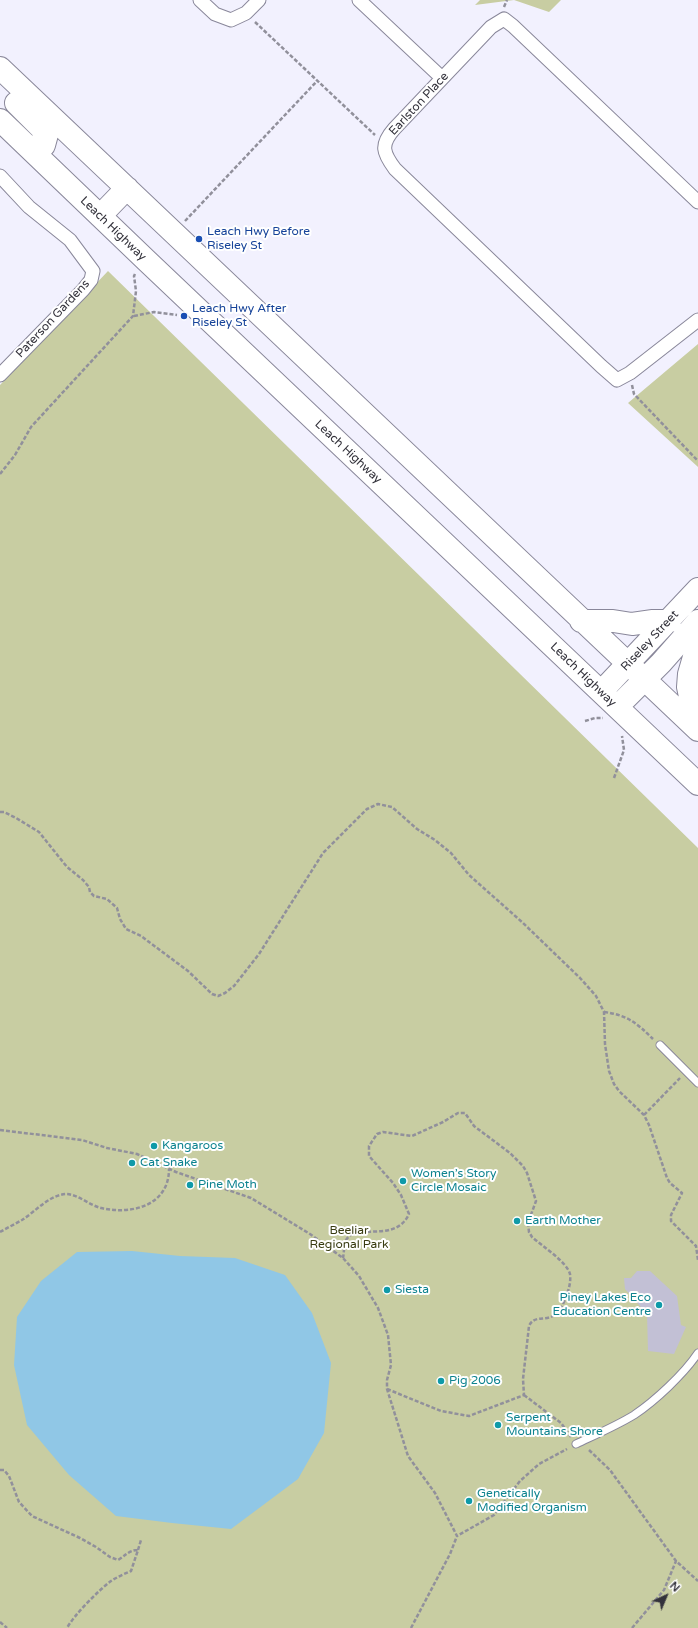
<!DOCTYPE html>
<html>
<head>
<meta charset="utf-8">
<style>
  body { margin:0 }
  #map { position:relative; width:698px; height:1628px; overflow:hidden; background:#f2f1fe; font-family:"Varela Round",sans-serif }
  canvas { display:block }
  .north { position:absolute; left:646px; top:1576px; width:40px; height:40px; -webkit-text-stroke:3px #fff; paint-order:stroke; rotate:44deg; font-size:11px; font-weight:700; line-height:16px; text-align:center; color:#33323b }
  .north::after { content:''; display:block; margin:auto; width:14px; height:18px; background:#33323b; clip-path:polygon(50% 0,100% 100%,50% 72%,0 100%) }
</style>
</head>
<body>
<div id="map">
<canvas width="698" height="1628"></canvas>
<div class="north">N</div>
</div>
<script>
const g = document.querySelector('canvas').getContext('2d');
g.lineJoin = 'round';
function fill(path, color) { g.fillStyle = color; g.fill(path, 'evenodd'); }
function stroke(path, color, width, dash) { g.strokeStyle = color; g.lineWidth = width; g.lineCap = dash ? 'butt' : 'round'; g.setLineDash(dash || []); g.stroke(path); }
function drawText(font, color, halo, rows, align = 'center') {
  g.font = font + ' "Varela Round",sans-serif'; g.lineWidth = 4; g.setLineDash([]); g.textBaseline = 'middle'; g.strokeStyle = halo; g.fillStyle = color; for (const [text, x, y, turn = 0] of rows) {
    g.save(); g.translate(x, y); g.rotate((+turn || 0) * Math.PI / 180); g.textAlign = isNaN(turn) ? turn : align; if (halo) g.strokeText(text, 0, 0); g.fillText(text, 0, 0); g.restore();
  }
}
const green = new Path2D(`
  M 480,0 L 561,0 L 549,12 L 514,0 L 475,5 Z
  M 108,271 L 698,848 L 698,1628 L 0,1628 L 0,385 Z
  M 698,344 L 698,467 L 628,403 Z`);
const water = new Path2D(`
  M 132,1251 L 180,1256 L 235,1258 L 285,1275 L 312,1313 L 331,1363 L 324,1433 L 298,1479 L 231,1529 L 172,1523 L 116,1516 L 69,1475 L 27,1425 L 14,1365 L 17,1317 L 41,1281 L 77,1252 Z`);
const building = new Path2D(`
  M 637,1271 L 650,1271 L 677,1296 L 681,1325 L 686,1327 L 674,1354 L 648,1351 L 647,1314 L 625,1289 L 624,1278 L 631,1278 Z`);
const path = new Path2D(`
  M 504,7 L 507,0
  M 255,22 L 375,135
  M 185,221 L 318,80
  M 134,316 L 154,312 L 177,315
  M 632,385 L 634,394 L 698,461
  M 0,474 L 15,455 L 31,427 L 133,316 L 136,291 L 134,276 L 135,274
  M 585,721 L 595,718 L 603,718
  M 614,778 L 624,750 L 622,736
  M 0,812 L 4,812 L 16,818 L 39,832 L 67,867 L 83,880 L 89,887 L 90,892 L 94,896 L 107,899 L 117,908 L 120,919 L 126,929 L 141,936 L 188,971 L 212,994 L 218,996 L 225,993 L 234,986 L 259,954 L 323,853 L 367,809 L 378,804 L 392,807 L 417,829 L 435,840 L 451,853 L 469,875 L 522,922 L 580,978 L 596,996 L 604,1012 L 605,1044 L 609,1071 L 614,1084 L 619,1091 L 644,1115 L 649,1125 L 667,1178 L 670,1183 L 682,1193 L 671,1215 L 671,1221 L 696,1246 L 698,1260
  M 604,1012 C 627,1015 637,1023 653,1039
  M 644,1115 L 680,1078
  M 0,1130 L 82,1140 L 107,1148 L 137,1154 L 176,1172 L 251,1198 L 310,1234 L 343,1258 L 359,1276 L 378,1308 L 388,1335 L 391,1365 L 387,1380 L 387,1389 L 408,1456 L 435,1493 L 457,1536 L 494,1515 L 520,1481 L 539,1464 L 567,1449
  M 0,1232 C 7,1228 15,1224 22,1220 C 35,1212 50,1194 67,1194 C 79,1195 89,1205 101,1208 C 131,1215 169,1206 169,1169
  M 343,1258 C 344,1253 344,1245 346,1240 C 356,1222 395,1244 409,1214 L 401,1195 L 393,1183 L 369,1156 L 369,1146 L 377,1134 L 383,1132 L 412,1136 L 443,1122 L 458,1113 L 465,1113 L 474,1126 L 510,1153 L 523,1166 L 527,1173 L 536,1201 L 528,1223 L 529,1232 L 532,1237 C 542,1246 567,1262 570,1274 C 571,1282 569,1289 566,1296 C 564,1303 560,1312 553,1316 C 544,1321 534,1315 529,1326 L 523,1379 L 524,1395
  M 387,1389 L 441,1411 L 469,1416 L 524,1395
  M 524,1395 L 561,1423 L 571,1437
  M 589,1450 L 610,1470 L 676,1561 L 698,1581
  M 0,1470 L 4,1470 L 9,1476 L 19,1502 L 32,1516 L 80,1538 L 96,1547 L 110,1557 L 118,1560 C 125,1556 129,1550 138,1550 L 131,1571 C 124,1574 117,1577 111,1581 C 99,1590 74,1615 67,1628
  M 138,1550 L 141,1540
  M 0,1622 L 7,1628
  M 411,1628 L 450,1554 L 457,1536
  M 632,1628 L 664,1590 L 676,1561`);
const service = new Path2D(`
  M 660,1045 L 698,1083
  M 576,1444 C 595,1435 616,1426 634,1415 C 655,1401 684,1374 698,1353`);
const minor = new Path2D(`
  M 200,0 L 215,14 L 231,20 L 246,13 L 259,0
  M 359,0 L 442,78
  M 0,176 L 29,207 L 70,240 L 93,271 L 91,280 L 83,290 L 0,375
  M 698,202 L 513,26 L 504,19 L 491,27 L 394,129 C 380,145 383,153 395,169 L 601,366 L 617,380 L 630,373 L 698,320`);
const trunk = new Path2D(`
  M 0,68 L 698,730
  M 16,103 L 47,134 L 44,145 L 29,147
  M 0,120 L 147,261 L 698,784
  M 100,216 L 127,188
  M 581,621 L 613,621 L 632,624 L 653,621 L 670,621
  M 692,628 L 696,650 L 689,674 L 688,687 L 697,729
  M 601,692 L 698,589
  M 617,707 L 661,663 L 698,621`);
const markers = [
  [199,239,4,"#1a4fb4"],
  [184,316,4,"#1a4fb4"],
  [154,1146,4,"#0f9aa8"],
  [132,1163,4,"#0f9aa8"],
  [403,1181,4,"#0f9aa8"],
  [190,1185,4,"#0f9aa8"],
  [517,1221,4,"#0f9aa8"],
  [387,1290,4,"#0f9aa8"],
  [659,1305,4,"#0f9aa8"],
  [441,1381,4,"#0f9aa8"],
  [498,1425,4,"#0f9aa8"],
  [469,1501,4,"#0f9aa8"]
];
const streetNames = [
  ["Earlston Place",419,104,-47],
  ["Leach Highway",113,229,44],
  ["Paterson Gardens",53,319,-47],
  ["Leach Highway",348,452,43],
  ["Riseley Street",650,641,-47],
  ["Leach Highway",583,675,44]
];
const transitNames = [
  ["Leach Hwy Before",207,232],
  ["Riseley St",207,246],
  ["Leach Hwy After",192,309],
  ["Riseley St",192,323]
];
const cultureNames = [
  ["Kangaroos",162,1146],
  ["Cat Snake",140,1163],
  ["Women’s Story",411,1174],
  ["Circle Mosaic",411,1188],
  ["Pine Moth",198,1185],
  ["Earth Mother",525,1221],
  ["Siesta",395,1290],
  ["Piney Lakes Eco",651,1298,"right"],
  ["Education Centre",651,1312,"right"],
  ["Pig 2006",449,1381],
  ["Serpent",506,1418],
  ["Mountains Shore",506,1432],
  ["Genetically",477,1494],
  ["Modified Organism",477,1508]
];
const parkNames = [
  ["Beeliar",349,1231],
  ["Regional Park",349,1245]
];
fill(green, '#c8cda2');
fill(water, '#90c7e6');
fill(building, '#c2c0d5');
stroke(service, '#89879a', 9);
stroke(minor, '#89879a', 15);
stroke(trunk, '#89879a', 24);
stroke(path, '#91909b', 2.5, [4, 2]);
stroke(service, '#fff', 7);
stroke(minor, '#fff', 13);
stroke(trunk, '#fff', 22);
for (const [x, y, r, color] of markers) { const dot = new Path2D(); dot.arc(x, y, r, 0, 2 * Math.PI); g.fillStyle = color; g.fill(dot); stroke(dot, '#fff', 1.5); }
drawText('12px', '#33323b', '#fff', streetNames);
drawText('12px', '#164399', '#fff', transitNames, 'left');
drawText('12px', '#0d838f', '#fff', cultureNames, 'left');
drawText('12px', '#393c12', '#fff', parkNames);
</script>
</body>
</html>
